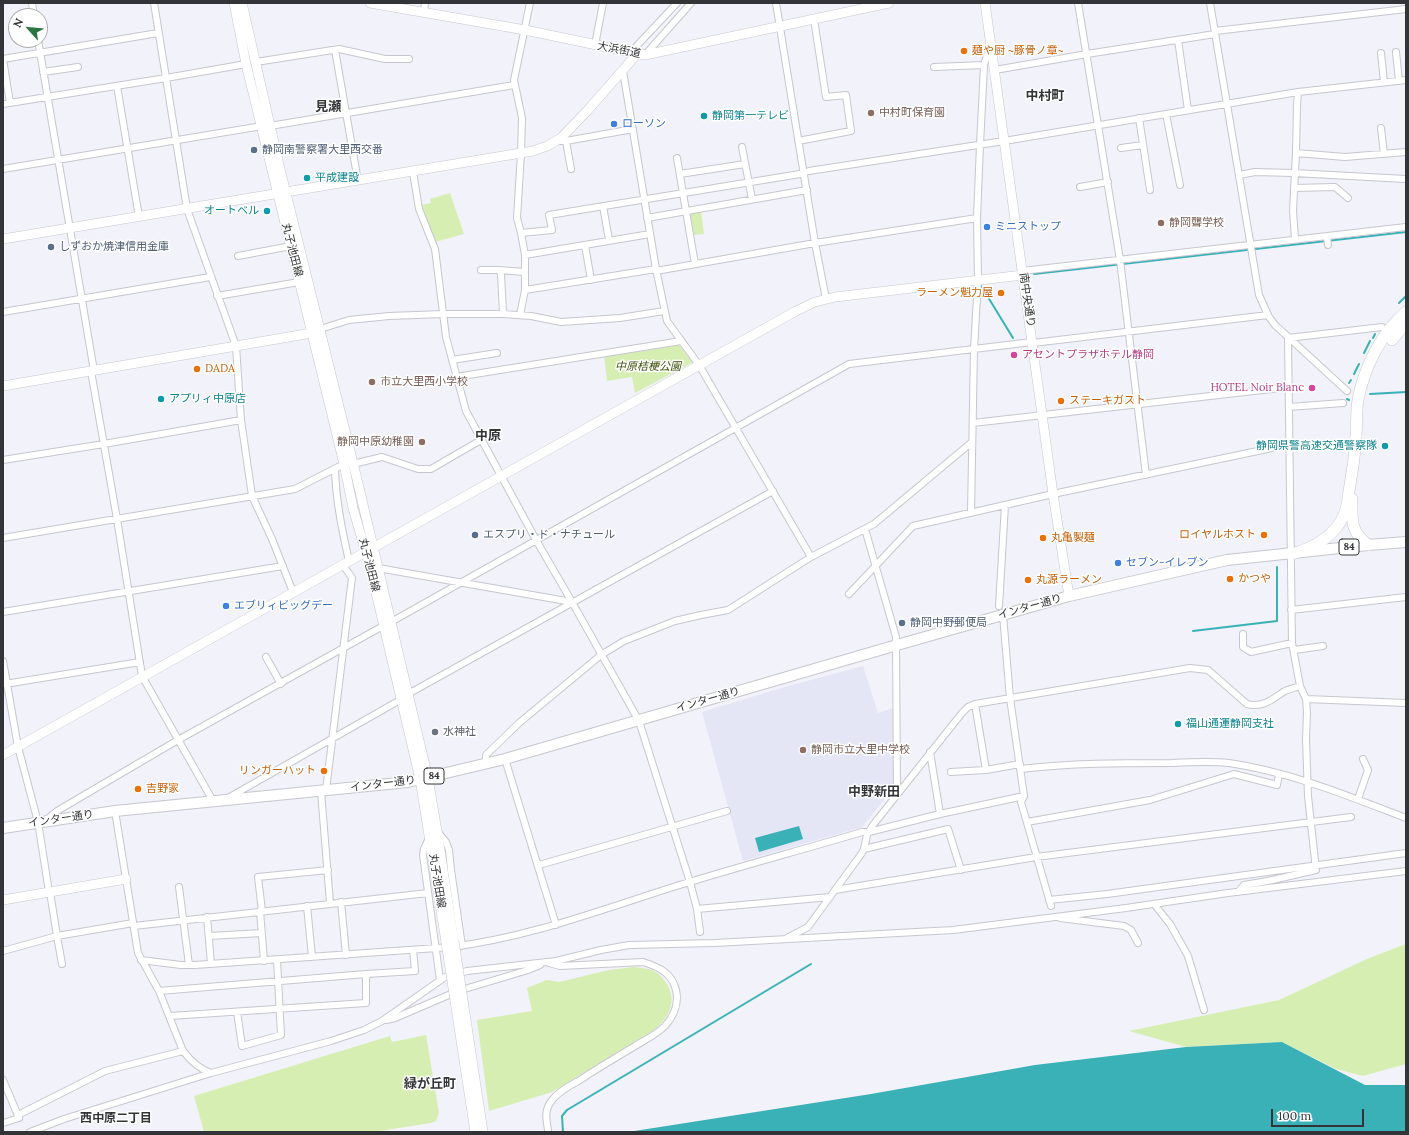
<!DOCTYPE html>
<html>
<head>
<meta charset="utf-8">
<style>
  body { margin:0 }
  #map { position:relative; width:1409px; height:1135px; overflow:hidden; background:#f1f2fa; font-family:Lora,serif }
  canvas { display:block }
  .frame { position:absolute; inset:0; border:4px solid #333437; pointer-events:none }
  .north { position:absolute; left:8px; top:8px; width:40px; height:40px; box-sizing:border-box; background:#fff; border:1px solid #adaeaf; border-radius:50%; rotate:297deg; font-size:11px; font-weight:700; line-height:16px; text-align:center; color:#333437 }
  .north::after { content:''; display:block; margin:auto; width:14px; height:18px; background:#2b7542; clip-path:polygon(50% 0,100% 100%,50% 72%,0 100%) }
  .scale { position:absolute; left:1271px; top:1109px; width:93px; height:18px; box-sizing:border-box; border:2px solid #333437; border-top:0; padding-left:5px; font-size:12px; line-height:14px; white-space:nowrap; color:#333437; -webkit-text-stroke:3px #fff; paint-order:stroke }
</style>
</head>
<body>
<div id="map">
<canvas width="1409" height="1135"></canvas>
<div class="frame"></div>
<div class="north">N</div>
<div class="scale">100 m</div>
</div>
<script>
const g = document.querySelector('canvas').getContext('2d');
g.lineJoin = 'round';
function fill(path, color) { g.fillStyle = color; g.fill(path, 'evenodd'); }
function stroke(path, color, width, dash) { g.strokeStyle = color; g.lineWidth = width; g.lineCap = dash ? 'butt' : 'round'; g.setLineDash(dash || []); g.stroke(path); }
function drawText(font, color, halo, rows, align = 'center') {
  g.font = font + ' Lora,"Noto Sans JP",serif'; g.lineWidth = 3; g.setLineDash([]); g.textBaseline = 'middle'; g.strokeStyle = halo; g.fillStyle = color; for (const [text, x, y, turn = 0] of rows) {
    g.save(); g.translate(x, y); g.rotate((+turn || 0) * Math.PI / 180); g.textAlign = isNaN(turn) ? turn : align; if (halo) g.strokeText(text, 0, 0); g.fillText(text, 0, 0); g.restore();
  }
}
const built = new Path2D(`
  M 863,666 L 878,713 L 893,708 L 893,786 L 888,795 L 862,827 L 743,861 L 702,712 L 788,686 Z`);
const green = new Path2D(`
  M 450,193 L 464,234 L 435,242 L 422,205 L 431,203 L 430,199 Z
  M 701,211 L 704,234 L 694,235 L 690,213 Z
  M 678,344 L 693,362 L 635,393 L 632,377 L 607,381 L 604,356 Z
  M 1406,944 L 1406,1064 L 1363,1076 L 1336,1069 L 1282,1042 L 1186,1047 L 1129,1031 L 1279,1000 L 1367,959 Z
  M 634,967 C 640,968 647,968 652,970 C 660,974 664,979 668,986 C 677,1003 668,1018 654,1030 L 552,1092 L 489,1111 L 477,1020 L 532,1011 L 527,988 L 547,980 L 559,982 L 609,970 Z
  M 426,1035 L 439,1113 L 436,1121 L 431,1123 L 373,1132 L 204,1132 L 194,1096 L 390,1036 L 392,1042 Z`);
const water = new Path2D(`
  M 799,826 L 803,839 L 759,852 L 755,838 Z
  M 1282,1042 L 1365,1085 L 1406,1085 L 1406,1132 L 628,1132 L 871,1094 L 1035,1065 L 1186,1047 Z`);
const stream = new Path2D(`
  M 1034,274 L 1406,232
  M 980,284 L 1013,338
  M 1399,303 L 1406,296
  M 1373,338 L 1375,334
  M 1364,353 L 1370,341
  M 1354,374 L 1359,364
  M 1349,383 L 1351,380
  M 1370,394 L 1406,392
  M 1347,399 L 1349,400
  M 1193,631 L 1277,621 L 1277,567
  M 105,1132 L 122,1132
  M 563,1132 L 562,1116 L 567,1110 L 811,964`);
const street = new Path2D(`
  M 32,3 L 34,16
  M 154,3 L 187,209 L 236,346 L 241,420 L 252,496 L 272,539 L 293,592
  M 776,3 L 815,243 L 826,299
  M 1078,3 L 1120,260 L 1146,475
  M 1210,3 L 1259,295 L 1269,317 L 1275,325 L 1347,391
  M 424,12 L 425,3
  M 1215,31 L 1406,9
  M 38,40 L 94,371
  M 1178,40 L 1188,110
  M 595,45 L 603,3
  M 335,50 L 358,181
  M 631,52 L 677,3
  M 1396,52 L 1399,81
  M 1381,53 L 1384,82
  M 645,55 L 691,3
  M 3,59 L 158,33
  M 3,59 L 10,103
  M 256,62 L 339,49 L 385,59 L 409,59
  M 934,67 L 984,65
  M 995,70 L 1087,54 L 1215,34
  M 623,71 L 656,269 L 667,321 L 699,365 L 811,557
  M 43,72 L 78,67
  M 117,86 L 139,217
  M 3,104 L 166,78 L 246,64
  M 1166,114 L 1180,185
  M 1139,118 L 1150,190
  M 270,126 L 514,85
  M 1381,128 L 1384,154
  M 556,141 L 566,141 L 633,129
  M 566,141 L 571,169
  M 798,141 L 851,131 L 846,95 L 826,97 L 814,19
  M 742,147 L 752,199
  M 1121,148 L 1143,145
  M 1296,153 L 1345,157 L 1406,152
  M 677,158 L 695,264
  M 3,169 L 262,126
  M 413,172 L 419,209 L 435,249 L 446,337 L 466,411 L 536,540 L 572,602 L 639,721 L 690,882 L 697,909 L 700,932
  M 680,174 L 745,164
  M 1239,175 L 1255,172 L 1294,173 L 1406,179
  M 1080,187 L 1108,182
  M 1294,188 L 1335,187 L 1348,198
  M 603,206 L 609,240
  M 647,218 L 807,190
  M 521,233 L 552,230 L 549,215 L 800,174 L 809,171 L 1004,141 L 1298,92 L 1406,80
  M 1327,236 L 1328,245
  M 1295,239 L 1293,211 L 1296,153 L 1297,106 L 1298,92
  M 585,245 L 591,280
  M 525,255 L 650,234
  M 238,256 L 291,246
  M 481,270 L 499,270 L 501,274 L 503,314
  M 499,270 L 524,272
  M 656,271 L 815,243 L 977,218
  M 1022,271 L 1406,227
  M 525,290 L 656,269
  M 217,296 L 299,282
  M 3,312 L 210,277
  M 520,315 L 525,290 L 525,255 L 521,233 L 517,218 L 521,154 L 522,118 L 514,80 L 530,3
  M 1382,327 L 1288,338 L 1292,643 L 1300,686 L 1306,699 L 1406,703
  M 317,330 L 349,320 L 389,316 L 443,314 L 503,314 L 531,316 L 561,322 L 620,318 L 664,311
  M 1033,343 L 1268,315
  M 452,360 L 497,353
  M 91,371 L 117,519 L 142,676 L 213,801
  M 456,377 L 681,341
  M 1289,407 L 1343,403
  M 973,423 L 1289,387
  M 3,460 L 104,444 L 241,420
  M 353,464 L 382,457 L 418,469 L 431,469 L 481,440
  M 335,470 C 336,501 342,530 349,561
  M 971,513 L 974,349 L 978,280 L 977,218 L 980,145 L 984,65 L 990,45
  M 865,529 L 896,637 L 897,795
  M 3,538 L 295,489 L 344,464
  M 378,568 L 572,602
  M 849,594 L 913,526 L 1053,494 L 1291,444
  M 999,606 L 1005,505
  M 1291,610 L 1406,597
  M 3,612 L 283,566
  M 1003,615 L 1010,698 L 1024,796 L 1021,802 L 1051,906
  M 391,622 L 849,364 L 1032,342
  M 1243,634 L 1243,647 L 1251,652 L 1292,643
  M 1294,650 L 1323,646
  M 266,657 L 281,684
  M 3,661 L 18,747 L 38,822 L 49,892
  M 5,684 L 140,662
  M 408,694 L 773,491
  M 975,704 L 986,770
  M 930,752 L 940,814
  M 505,759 L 556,925
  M 486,764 L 486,755 L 519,723 L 601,655 L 624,641 L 675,621 L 701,615 L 728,610 L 811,557 L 874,524 L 972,442
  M 1020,769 C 1071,763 1121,763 1172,763 C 1191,762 1210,761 1229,763 C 1291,772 1348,796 1406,818
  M 951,772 L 986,770 L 1020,764
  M 326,790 L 352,578 L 343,565
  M 321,791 L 330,903
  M 228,798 L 400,700
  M 1358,799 L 1368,770 L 1363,759
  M 115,811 L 138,953 L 159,991 L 183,1051 C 190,1060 199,1069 211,1073
  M 45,821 L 57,811 L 178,740 L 383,626
  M 1027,822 L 1150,800 L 1234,774 L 1277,785 L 1279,775
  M 438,832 L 446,842 L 449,850 L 451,870 L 462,946
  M 429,838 L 424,849 L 423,855 L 440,980
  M 864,849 L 948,829 L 961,870
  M 539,865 L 727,811
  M 179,887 L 189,965
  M 835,890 L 1036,857 L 1351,817
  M 1238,892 L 1244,885 L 1268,881 L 1316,870 L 1308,796 L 1306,739 L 1307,712 L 1306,699
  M 1049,900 L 1107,894 L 1406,853
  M 341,902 L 346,955
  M 1154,904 L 1170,924 L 1188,956 L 1204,1010
  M 307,906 L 312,957
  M 697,909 L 830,897
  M 260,911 L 264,961
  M 262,911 L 258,877 L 328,870
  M 207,917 L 211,964
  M 1060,918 L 1124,926 L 1131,930 L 1138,943
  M 134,926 L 428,893
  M 209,936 L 262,933
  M 787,938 L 808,927 L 862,853 L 864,849 L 867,835 L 873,825 L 962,713 L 968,707 L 975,704 L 1190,668 L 1208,670 L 1247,704 C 1264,708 1272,699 1285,691 C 1289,689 1295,688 1300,686
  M 3,951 L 57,936 L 50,892
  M 141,960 L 181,965 L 195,965 L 451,947 C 526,938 598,911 670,888 C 734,868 798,851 862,832 L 869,832 L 940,814 L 1024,796
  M 62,964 L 57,936 L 133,923
  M 159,991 L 366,974
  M 237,1012 L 242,1046 L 281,1035 L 277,960
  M 170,1016 L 366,1003 L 366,974 L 415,971 L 413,950
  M 386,1020 L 395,1018 L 458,991 L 528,970 L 540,965
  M 3,1080 L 19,1118 L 3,1123
  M 18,1115 L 105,1071 L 183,1051
  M 548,1130 C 546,1118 544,1109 553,1099 C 560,1090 571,1085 580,1080 C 598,1068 617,1057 635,1046 C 645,1040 657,1034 665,1026 C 674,1016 679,1003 676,990 C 672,973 659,967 643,962 L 560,966 L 549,963
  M 30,1132 L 64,1119 L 211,1073 L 331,1041 L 364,1030 L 382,1021 L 445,977 L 467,971 L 556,961 L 601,950 L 629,945 L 715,943 L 953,930 L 1126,908 L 1228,893 L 1406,871`);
const secondary = new Path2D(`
  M 234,3 L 246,64 L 344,464 L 353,508 L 370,567 L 420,779 L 446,942
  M 242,3 L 279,165 L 356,475 L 428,778 L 437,831 L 454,941
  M 370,3 L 525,30 L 645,55 L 889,3
  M 985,3 L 1053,494 L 1069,596
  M 3,239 L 533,151 L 547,146 L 561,138 L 587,111 L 637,54
  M 3,386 L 306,334 L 315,331
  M 3,755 L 796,311 L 815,302 L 835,297 L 1023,275
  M 3,900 L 126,879`);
const primary = new Path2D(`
  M 3,828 L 115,811 L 408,782 L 505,759 L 897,645 L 1069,596 L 1227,560 L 1368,545 L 1406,542`);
const highway = new Path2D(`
  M 1392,340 L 1406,323
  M 1352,499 C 1352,520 1350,531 1368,545
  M 1292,554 C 1313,548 1335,536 1344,515 C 1348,506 1348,495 1350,485 C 1353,469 1355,453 1356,436 C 1357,424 1356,411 1358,400 C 1364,368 1381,333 1406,312`);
const secondaryBridge = new Path2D(`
  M 454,941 L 483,1132
  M 446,942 L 475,1132`);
const markers = [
  [964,51,4,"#e8710a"],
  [871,113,4,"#8d6e63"],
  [704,116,4,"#0f9aa8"],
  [614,124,4,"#3f7fe0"],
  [254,150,4,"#5c6f8a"],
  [307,178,4,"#0f9aa8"],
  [267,211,4,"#0f9aa8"],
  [1161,223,4,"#8d6e63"],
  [987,227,4,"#3f7fe0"],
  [51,247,4,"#5c6f8a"],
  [1001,293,4,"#e8710a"],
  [1014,355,4,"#d1479c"],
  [197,369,4,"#e8710a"],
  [372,382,4,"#8d6e63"],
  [1312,388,4,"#d1479c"],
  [161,399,4,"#0f9aa8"],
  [1061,401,4,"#e8710a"],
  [422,442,4,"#8d6e63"],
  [1385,446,4,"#0f9aa8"],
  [475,535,4,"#5c6f8a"],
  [1264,535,4,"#e8710a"],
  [1043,538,4,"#e8710a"],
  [1118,563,4,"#3f7fe0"],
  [1230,579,4,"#e8710a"],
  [1028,580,4,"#e8710a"],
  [226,606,4,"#3f7fe0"],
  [902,623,4,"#5c6f8a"],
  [1178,724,4,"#0f9aa8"],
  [435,732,4,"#6b7280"],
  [803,750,4,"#8d6e63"],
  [324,771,4,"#e8710a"],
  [138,789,4,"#e8710a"]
];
const shields = [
  [1349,547,20],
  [434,776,20]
];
const shieldNames = [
  ["84",1349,547],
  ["84",434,776]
];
const streetNames = [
  ["大浜街道",619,50,11],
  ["丸子池田線",292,250,76],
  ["南中央通り",1027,300,82],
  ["丸子池田線",369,565,76],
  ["インター通り",1030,607,-16],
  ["インター通り",708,700,-16],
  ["インター通り",383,784,-7],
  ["インター通り",61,819,-8],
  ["丸子池田線",437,881,81]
];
const foodNames = [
  ["麺や厨 ~豚骨ノ章~",972,51],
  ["ラーメン魁力屋",993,293,"right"],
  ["DADA",205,369],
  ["ステーキガスト",1069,401],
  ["ロイヤルホスト",1256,535,"right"],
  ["丸亀製麺",1051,538],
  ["かつや",1238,579],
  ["丸源ラーメン",1036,580],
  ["リンガーハット",316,771,"right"],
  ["吉野家",146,789]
];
const educationNames = [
  ["中村町保育園",879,113],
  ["静岡聾学校",1169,223],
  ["市立大里西小学校",380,382],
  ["静岡中原幼稚園",414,442,"right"],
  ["静岡市立大里中学校",811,750]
];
const cultureNames = [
  ["静岡第一テレビ",712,116],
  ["平成建設",315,178],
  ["オートベル",259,211,"right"],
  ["アプリィ中原店",169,399],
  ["静岡県警高速交通警察隊",1377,446,"right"],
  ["福山通運静岡支社",1186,724]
];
const shopNames = [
  ["ローソン",622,124],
  ["ミニストップ",995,227],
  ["セブン-イレブン",1126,563],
  ["エブリィビッグデー",234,606]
];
const serviceNames = [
  ["静岡南警察署大里西交番",262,150],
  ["しずおか焼津信用金庫",59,247],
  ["エスプリ・ド・ナチュール",483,535],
  ["静岡中野郵便局",910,623]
];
const hotelNames = [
  ["アセントプラザホテル静岡",1022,355],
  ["HOTEL Noir Blanc",1304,388,"right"]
];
const parkNames = [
  ["中原桔梗公園",648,367]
];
const worshipNames = [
  ["水神社",443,732]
];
const neighbourhoodNames = [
  ["西中原二丁目",116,1119]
];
const quarterNames = [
  ["中村町",1045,96],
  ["見瀬",328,107],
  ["中原",488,436],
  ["中野新田",874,792],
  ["緑が丘町",430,1084]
];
fill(built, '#e4e6f5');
fill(green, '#d7eeb3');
fill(water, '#39b1b7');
stroke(stream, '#39b1b7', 2);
stroke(street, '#c6c7ce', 8);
stroke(secondary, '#c6c7ce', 10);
stroke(primary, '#c6c7ce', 12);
stroke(highway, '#c6c7ce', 12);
stroke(street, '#fff', 6);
stroke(secondary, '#fff', 9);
stroke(primary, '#fff', 10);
stroke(highway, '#fff', 11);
stroke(secondaryBridge, '#c6c7ce', 10, []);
stroke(secondaryBridge, '#fff', 9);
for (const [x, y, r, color] of markers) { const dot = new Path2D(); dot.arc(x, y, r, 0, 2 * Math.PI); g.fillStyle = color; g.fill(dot); stroke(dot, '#fff', 1.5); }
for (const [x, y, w] of shields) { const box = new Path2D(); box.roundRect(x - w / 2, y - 8, w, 16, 3); g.fillStyle = '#fff'; g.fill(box); stroke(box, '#333437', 1); }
drawText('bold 10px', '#333437', null, shieldNames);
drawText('11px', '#333437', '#fff', streetNames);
drawText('11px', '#c56008', '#fff', foodNames, 'left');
drawText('11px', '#785e54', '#fff', educationNames, 'left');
drawText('11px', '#0d838f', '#fff', cultureNames, 'left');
drawText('11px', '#366cbe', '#fff', shopNames, 'left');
drawText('11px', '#4e5e75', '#fff', serviceNames, 'left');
drawText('11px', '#b23c85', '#fff', hotelNames, 'left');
drawText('italic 11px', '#3d520b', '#fff', parkNames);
drawText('11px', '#5b616d', '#fff', worshipNames, 'left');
drawText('bold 12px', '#333437', '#fff', neighbourhoodNames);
drawText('bold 13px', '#333437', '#fff', quarterNames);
</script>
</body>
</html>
